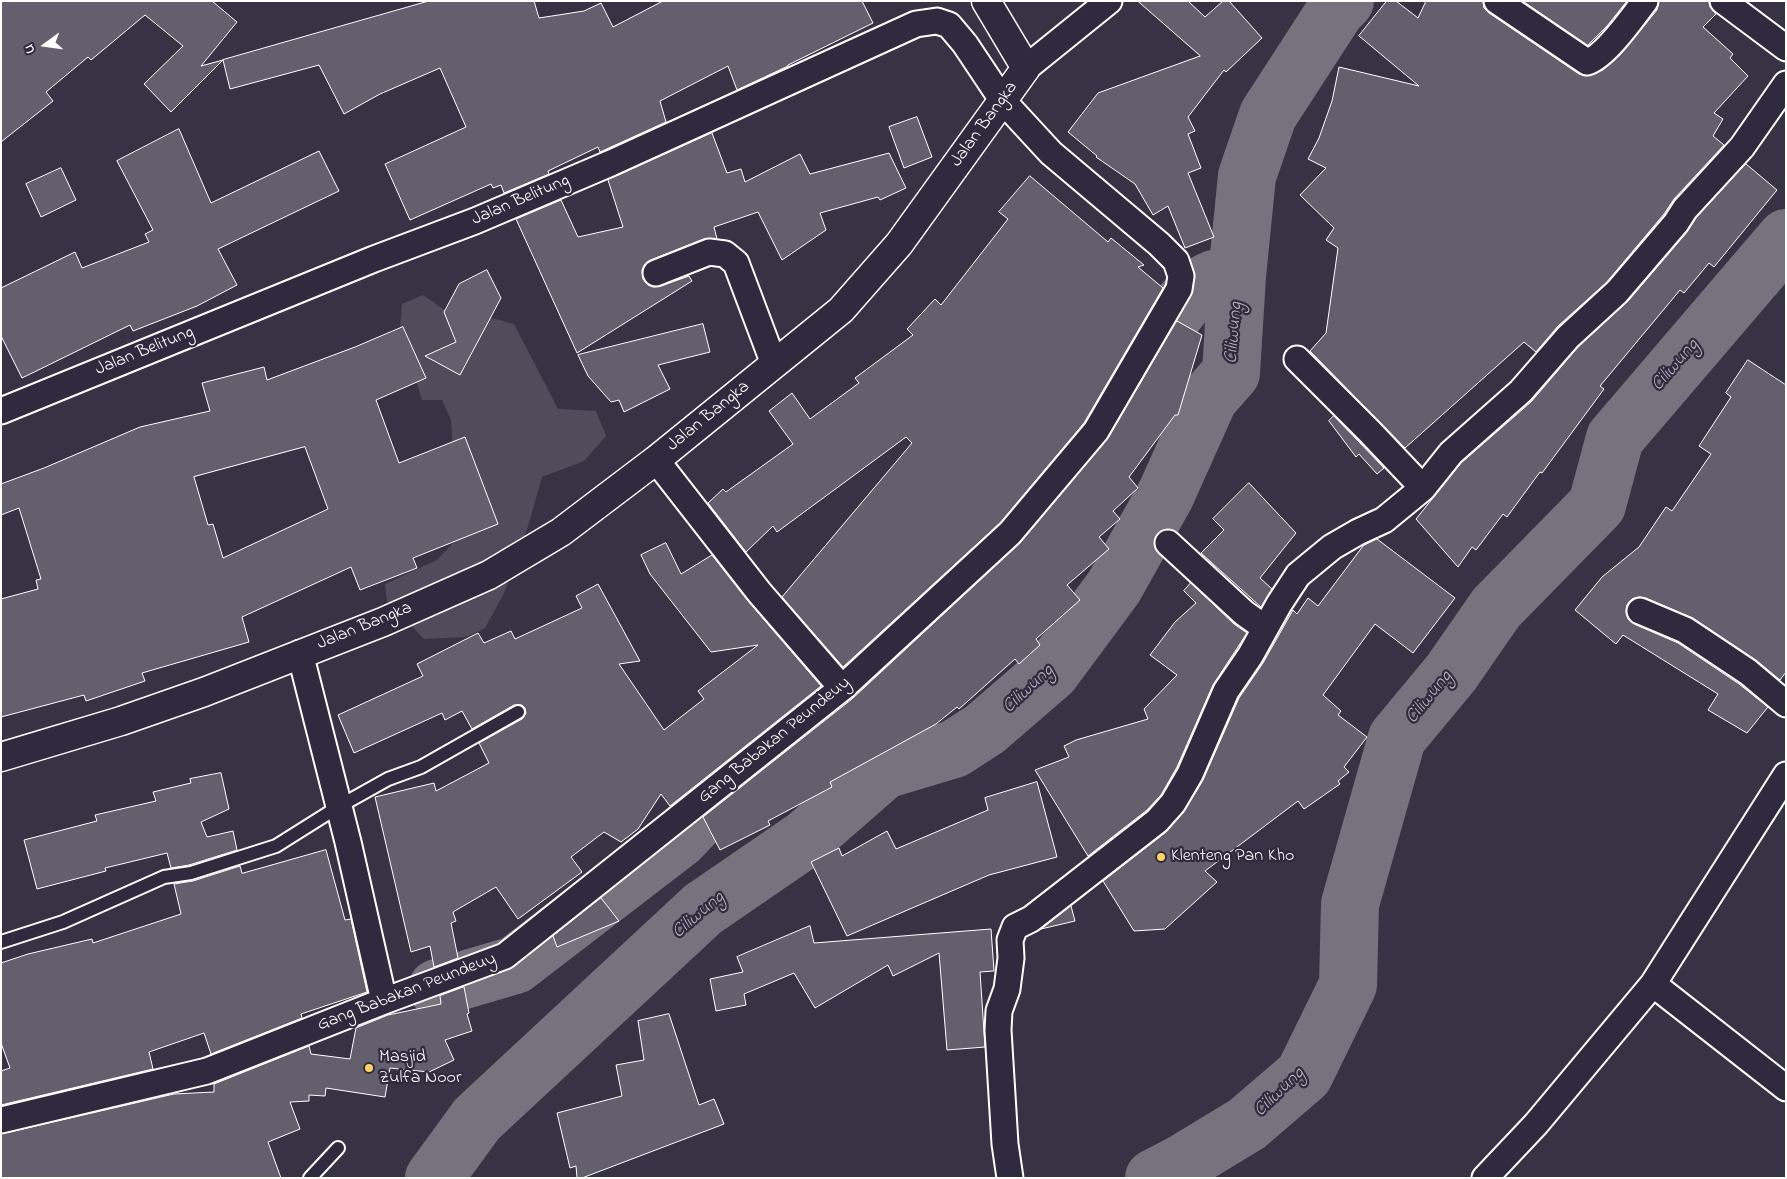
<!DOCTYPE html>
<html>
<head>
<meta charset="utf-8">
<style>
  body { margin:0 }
  #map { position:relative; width:1787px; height:1179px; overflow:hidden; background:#373345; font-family:"Indie Flower",sans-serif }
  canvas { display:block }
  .frame { position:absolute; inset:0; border:2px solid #fff; pointer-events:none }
  .north { position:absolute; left:20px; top:20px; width:50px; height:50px; -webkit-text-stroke:4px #2f2a3d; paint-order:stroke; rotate:256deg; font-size:14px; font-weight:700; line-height:20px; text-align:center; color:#fff }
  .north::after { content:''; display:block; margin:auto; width:18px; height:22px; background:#fff; clip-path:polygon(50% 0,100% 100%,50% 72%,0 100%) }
</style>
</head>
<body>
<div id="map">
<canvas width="1787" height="1179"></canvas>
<div class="frame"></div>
<div class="north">U</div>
</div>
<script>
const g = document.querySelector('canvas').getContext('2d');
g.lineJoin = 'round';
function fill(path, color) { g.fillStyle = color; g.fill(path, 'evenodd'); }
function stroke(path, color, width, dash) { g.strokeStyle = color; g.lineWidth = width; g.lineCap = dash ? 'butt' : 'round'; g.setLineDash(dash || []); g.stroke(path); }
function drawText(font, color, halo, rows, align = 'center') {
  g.font = font + ' "Indie Flower",sans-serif'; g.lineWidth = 4.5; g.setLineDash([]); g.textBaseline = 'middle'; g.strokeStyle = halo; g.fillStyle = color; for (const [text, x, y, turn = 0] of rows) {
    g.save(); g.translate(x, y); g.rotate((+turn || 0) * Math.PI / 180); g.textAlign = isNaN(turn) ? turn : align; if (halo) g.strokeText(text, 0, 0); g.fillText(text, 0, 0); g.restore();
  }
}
const green = new Path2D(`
  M 423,295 L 458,319 L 492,318 L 514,324 L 558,409 L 596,411 L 606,436 L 584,461 L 542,477 L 528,526 L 504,593 L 485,628 L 466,637 L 424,639 L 387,601 L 385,584 L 437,560 L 470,525 L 454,466 L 451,420 L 442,400 L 422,400 L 400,328 L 402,304 Z`);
const river = new Path2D(`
  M 1143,364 C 1160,338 1183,291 1214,279 C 1221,277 1230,277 1237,276
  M 437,988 L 515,965 L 679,839 L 746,768 L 759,761
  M 434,1178 L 477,1119 L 703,909 L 805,839 L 884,770 L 954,749 L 985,729 L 1051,672 L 1114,587 L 1166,494 L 1209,398 L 1231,373 L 1237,276 L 1247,176 L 1268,115 L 1336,10 L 1345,1
  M 1154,1178 L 1181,1164 L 1247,1124 L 1304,1075 L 1348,985 L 1350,904 L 1397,738 L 1451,673 L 1496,608 L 1597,505 L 1615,438 L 1786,238`);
const building = new Path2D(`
  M 1,1 L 212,1 L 237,22 L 201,66 L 223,60 L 171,112 L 144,84 L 183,46 L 145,15 L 91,60 L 88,57 L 46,92 L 53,101 L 1,142 Z
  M 429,1 L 534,1 L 539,18 L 584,11 L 601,3 L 613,27 L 663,1 L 862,1 L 873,23 L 788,65 L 788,66 L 737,90 L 728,66 L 660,101 L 666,122 L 600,152 L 598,147 L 548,171 L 549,174 L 504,193 L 501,185 L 493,188 L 491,184 L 410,220 L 385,164 L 466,127 L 440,68 L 380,94 L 344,114 L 319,65 L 230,89 L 223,60 Z
  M 1138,1 L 1188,1 L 1205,17 L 1223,1 L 1229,1 L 1262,38 L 1226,72 L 1224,70 L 1188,117 L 1195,131 L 1188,134 L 1201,168 L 1188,173 L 1214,237 L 1185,248 L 1168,206 L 1153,215 L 1135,184 L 1096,157 L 1097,156 L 1068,132 L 1098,93 L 1200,56 Z
  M 1387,1 L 1396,1 L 1418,18 L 1426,1 L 1483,1 L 1484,8 L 1489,13 L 1579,74 L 1586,76 L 1603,70 L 1620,55 L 1657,10 L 1659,1 L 1709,1 L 1710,7 L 1716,14 L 1703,27 L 1733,54 L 1730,58 L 1748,76 L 1714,113 L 1723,119 L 1713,136 L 1724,145 L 1674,199 L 1664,214 L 1607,282 L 1558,326 L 1536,352 L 1524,342 L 1405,448 L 1310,351 L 1326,333 L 1338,248 L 1326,240 L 1334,228 L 1300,195 L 1326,168 L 1308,159 L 1319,138 L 1332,101 L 1339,67 L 1419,86 L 1359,36 Z
  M 1523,1 L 1627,1 L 1607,26 L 1588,45 Z
  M 917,117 L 932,157 L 904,168 L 889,127 Z
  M 179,129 L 211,203 L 319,151 L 339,191 L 218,249 L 237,285 L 197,306 L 133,331 L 130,325 L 22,378 L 1,336 L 1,288 L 75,252 L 82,268 L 149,242 L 145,234 L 153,230 L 117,161 Z
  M 712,133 L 727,173 L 741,169 L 745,182 L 800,154 L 810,174 L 889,153 L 906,188 L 880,200 L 878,197 L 820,213 L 826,230 L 782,260 L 758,212 L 714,227 L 717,239 L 704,239 L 651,260 L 645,264 L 642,270 L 643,279 L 648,285 L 653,287 L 661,286 L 689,276 L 692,281 L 577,353 L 516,219 L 561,200 L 578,237 L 623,227 L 608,180 Z
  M 1746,164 L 1777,190 L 1714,267 L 1709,263 L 1684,293 L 1680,290 L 1600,386 L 1604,389 L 1542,473 L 1540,472 L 1507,517 L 1503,514 L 1476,550 L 1472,547 L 1458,567 L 1416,519 L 1461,463 L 1531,402 L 1578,347 L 1628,301 L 1687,232 L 1696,218 Z
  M 61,168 L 76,200 L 41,217 L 26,184 Z
  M 1030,176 L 1108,242 L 1111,238 L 1144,265 L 1138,267 L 1163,288 L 1084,423 L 1000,523 L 843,667 L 782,597 L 912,443 L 906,437 L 777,532 L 773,526 L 746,552 L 708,503 L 723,489 L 726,492 L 793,444 L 769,411 L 792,393 L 810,419 L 859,383 L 855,378 L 913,335 L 907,329 L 935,299 L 941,305 L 1008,219 L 999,212 Z
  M 487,270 L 501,298 L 460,375 L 425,356 L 456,342 L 444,312 L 459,284 Z
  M 1177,321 L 1202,335 L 1178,415 L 1175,415 L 1129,477 L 1138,488 L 1113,511 L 1120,519 L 1099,537 L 1109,549 L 1067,585 L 1080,600 L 1036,639 L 1040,645 L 1019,664 L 1015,659 L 959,709 L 957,707 L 936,724 L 830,782 L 832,787 L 768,821 L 770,825 L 720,850 L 703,817 L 852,699 L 1020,543 L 1108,438 Z
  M 703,324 L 710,352 L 658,365 L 670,389 L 624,412 L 619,400 L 611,402 L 588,376 L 578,355 Z
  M 403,327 L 426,378 L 376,400 L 399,463 L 465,437 L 498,524 L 413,558 L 417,568 L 360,590 L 351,567 L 242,617 L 249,642 L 142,673 L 145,681 L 86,701 L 84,695 L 1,717 L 1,599 L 38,589 L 36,580 L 41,579 L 19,508 L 1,515 L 1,484 L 44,468 L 140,427 L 210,411 L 202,383 L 264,367 L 267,380 L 355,347 ZM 305,447 L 328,509 L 223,558 L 213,524 L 208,525 L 194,477 Z
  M 1748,360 L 1786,385 L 1786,672 L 1780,680 L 1756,660 L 1693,618 L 1646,598 L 1639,597 L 1632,599 L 1627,605 L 1626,612 L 1628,619 L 1634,624 L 1678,643 L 1739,684 L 1768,707 L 1747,733 L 1708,710 L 1718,694 L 1623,635 L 1616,644 L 1575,610 L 1602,577 L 1639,547 L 1666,507 L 1672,511 L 1711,454 L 1699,446 L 1731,397 L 1726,393 Z
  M 1334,416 L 1384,468 L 1377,474 L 1359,454 L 1356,457 L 1329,421 Z
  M 1249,483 L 1296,533 L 1260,578 L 1272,589 L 1261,607 L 1201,553 L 1224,530 L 1213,519 Z
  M 1377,539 L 1455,598 L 1413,653 L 1375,624 L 1323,695 L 1341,711 L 1338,715 L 1367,737 L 1344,767 L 1349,772 L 1338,781 L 1340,784 L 1304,809 L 1298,801 L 1205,871 L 1217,882 L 1165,929 L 1134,931 L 1103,881 L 1166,832 L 1185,810 L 1203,780 L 1239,698 L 1263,663 L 1293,610 L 1297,614 L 1308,598 L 1318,606 L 1363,546 Z
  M 666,543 L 681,574 L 712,555 L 748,601 L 821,686 L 670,806 L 661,794 L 638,829 L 621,842 L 604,832 L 571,857 L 582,872 L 518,919 L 496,887 L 453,912 L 456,921 L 451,923 L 458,958 L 434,967 L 430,946 L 411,952 L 375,797 L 434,783 L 436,791 L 489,763 L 479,743 L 522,719 L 526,713 L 525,708 L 522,705 L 514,705 L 472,729 L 462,711 L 445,720 L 442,713 L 354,753 L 338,715 L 423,676 L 417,664 L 478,633 L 484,643 L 511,631 L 515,639 L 582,608 L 576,596 L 598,584 L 640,661 L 619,664 L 664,730 L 704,699 L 698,691 L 758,645 L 711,652 L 650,574 L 641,555 Z
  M 1191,583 L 1234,624 L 1247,633 L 1213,685 L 1177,767 L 1161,795 L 1147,810 L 1088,856 L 1035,770 L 1069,757 L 1064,746 L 1076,740 L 1148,719 L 1144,709 L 1177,675 L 1150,655 L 1175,622 L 1196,603 L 1184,591 Z
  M 221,773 L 229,809 L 201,822 L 207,837 L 233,831 L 237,850 L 189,865 L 171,868 L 167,853 L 105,868 L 106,871 L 37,889 L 24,840 L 97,821 L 95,815 L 156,801 L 153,792 L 191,783 L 190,779 Z
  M 1037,782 L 1057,857 L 989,875 L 847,936 L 811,862 L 839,848 L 842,856 L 887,831 L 896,849 L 988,810 L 985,798 Z
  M 326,850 L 345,920 L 351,919 L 367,992 L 301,1014 L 302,1018 L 211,1054 L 204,1033 L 149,1052 L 153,1069 L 1,1105 L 1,1071 L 10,1068 L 1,1043 L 1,963 L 28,954 L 92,939 L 93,943 L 181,914 L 174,884 L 193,881 L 240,866 L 242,873 Z
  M 601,898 L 619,921 L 557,947 L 553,936 Z
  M 1071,906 L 1075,921 L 1041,929 Z
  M 810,926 L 814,943 L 991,929 L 994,971 L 980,972 L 985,1047 L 947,1050 L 939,953 L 893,976 L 888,965 L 815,1008 L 794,973 L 744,994 L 746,1005 L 716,1011 L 710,979 L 743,972 L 737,957 Z
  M 464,987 L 469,1013 L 467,1014 L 472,1031 L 445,1040 L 454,1060 L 429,1072 L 390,1068 L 385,1097 L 326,1088 L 325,1096 L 309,1095 L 309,1101 L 290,1102 L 300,1129 L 268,1142 L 281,1178 L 1,1178 L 1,1134 L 174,1094 L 214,1092 L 214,1084 L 309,1046 L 311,1054 L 350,1059 L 356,1028 L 388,1015 L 441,1004 L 440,996 Z
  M 669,1014 L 699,1105 L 714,1099 L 724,1124 L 582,1178 L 577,1178 L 576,1166 L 570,1168 L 557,1113 L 622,1096 L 616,1065 L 644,1060 L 638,1021 Z`);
const lane = new Path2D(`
  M 1,942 L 63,922 L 164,877 L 191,873 L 276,846 L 338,807 L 388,779 L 421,767 L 518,712
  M 310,1178 L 338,1148`);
const street = new Path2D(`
  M 1497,1 L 1587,62 C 1605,57 1633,17 1645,1
  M 1723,1 L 1786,48
  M 1026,68 L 1109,1
  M 656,273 L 709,252 L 725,254 L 736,263 L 774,364
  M 1297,359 L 1370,432 L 1423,488
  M 1,411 L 374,259 L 475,221 L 611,163 L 916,24 L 937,21 L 949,25 L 965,44 L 1003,101 L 1051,153 L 1159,244 L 1176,261 L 1181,276 L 1179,289 L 1096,431 L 1010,533 L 842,688 L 505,956 L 384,1001 L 207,1071 L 1,1120
  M 656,460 L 759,592 L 842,688
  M 1168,543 L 1244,613 L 1265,628
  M 1640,611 L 1685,630 L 1748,672 L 1786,704
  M 300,653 L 348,842 L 384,1001
  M 1653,984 L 1786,1088
  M 1010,1178 L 1005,1144 L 998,1030 L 999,1011 L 1007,989 L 1011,958 L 1010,940 L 1015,927 L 1031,919 L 1157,821 L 1173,803 L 1190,774 L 1226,691 L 1250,656 L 1279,604 L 1298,575 L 1332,547 L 1358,532 L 1384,520 L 1423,488 L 1451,453 L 1521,391 L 1568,337 L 1617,292 L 1676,223 L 1685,209 L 1742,147 L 1786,84
  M 1485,1178 L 1536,1124 L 1653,984 L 1786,775`);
const secondary = new Path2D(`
  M 1,757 L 121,721 L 204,692 L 383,622 L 489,575 L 561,532 L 656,460 L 841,310 L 899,244 L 1026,68 L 986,1`);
const markers = [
  [1161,857,5,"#ffd166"],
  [369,1068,5,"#ffd166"]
];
const streetNames = [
  ["Jalan Bangka",985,125,-54],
  ["Jalan Belitung",521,201,-23],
  ["Jalan Belitung",145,352,-22],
  ["Jalan Bangka",709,417,-39],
  ["Jalan Bangka",365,627,-22],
  ["Gang Babakan Peundeuy",775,741,-39],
  ["Gang Babakan Peundeuy",407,993,-21]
];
const poiNames = [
  ["Klenteng Pan Kho",1171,857],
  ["Masjid",379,1058],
  ["Zulfa Noor",379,1079]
];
const waterNames = [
  ["Ciliwung",1235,333,-85],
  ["Ciliwung",1676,366,-49],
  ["Ciliwung",1029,690,-43],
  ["Ciliwung",1430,698,-51],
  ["Ciliwung",699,916,-40],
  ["Ciliwung",1280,1093,-44]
];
fill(green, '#514c5c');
stroke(river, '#76737f', 58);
fill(building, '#635f6d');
stroke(building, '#fff', 1);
stroke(lane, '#fff', 16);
stroke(street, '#fff', 29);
stroke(secondary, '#fff', 31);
stroke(lane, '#2f2a3d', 12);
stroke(street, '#2f2a3d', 25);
stroke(secondary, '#2f2a3d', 28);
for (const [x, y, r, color] of markers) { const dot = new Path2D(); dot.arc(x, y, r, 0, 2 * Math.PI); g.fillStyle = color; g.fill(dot); stroke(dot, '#2f2a3d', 2); }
drawText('18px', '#fff', '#2f2a3d', streetNames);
drawText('18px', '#fff', '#2f2a3d', poiNames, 'left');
drawText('italic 19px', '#b4b2b9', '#2f2a3d', waterNames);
</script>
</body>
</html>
